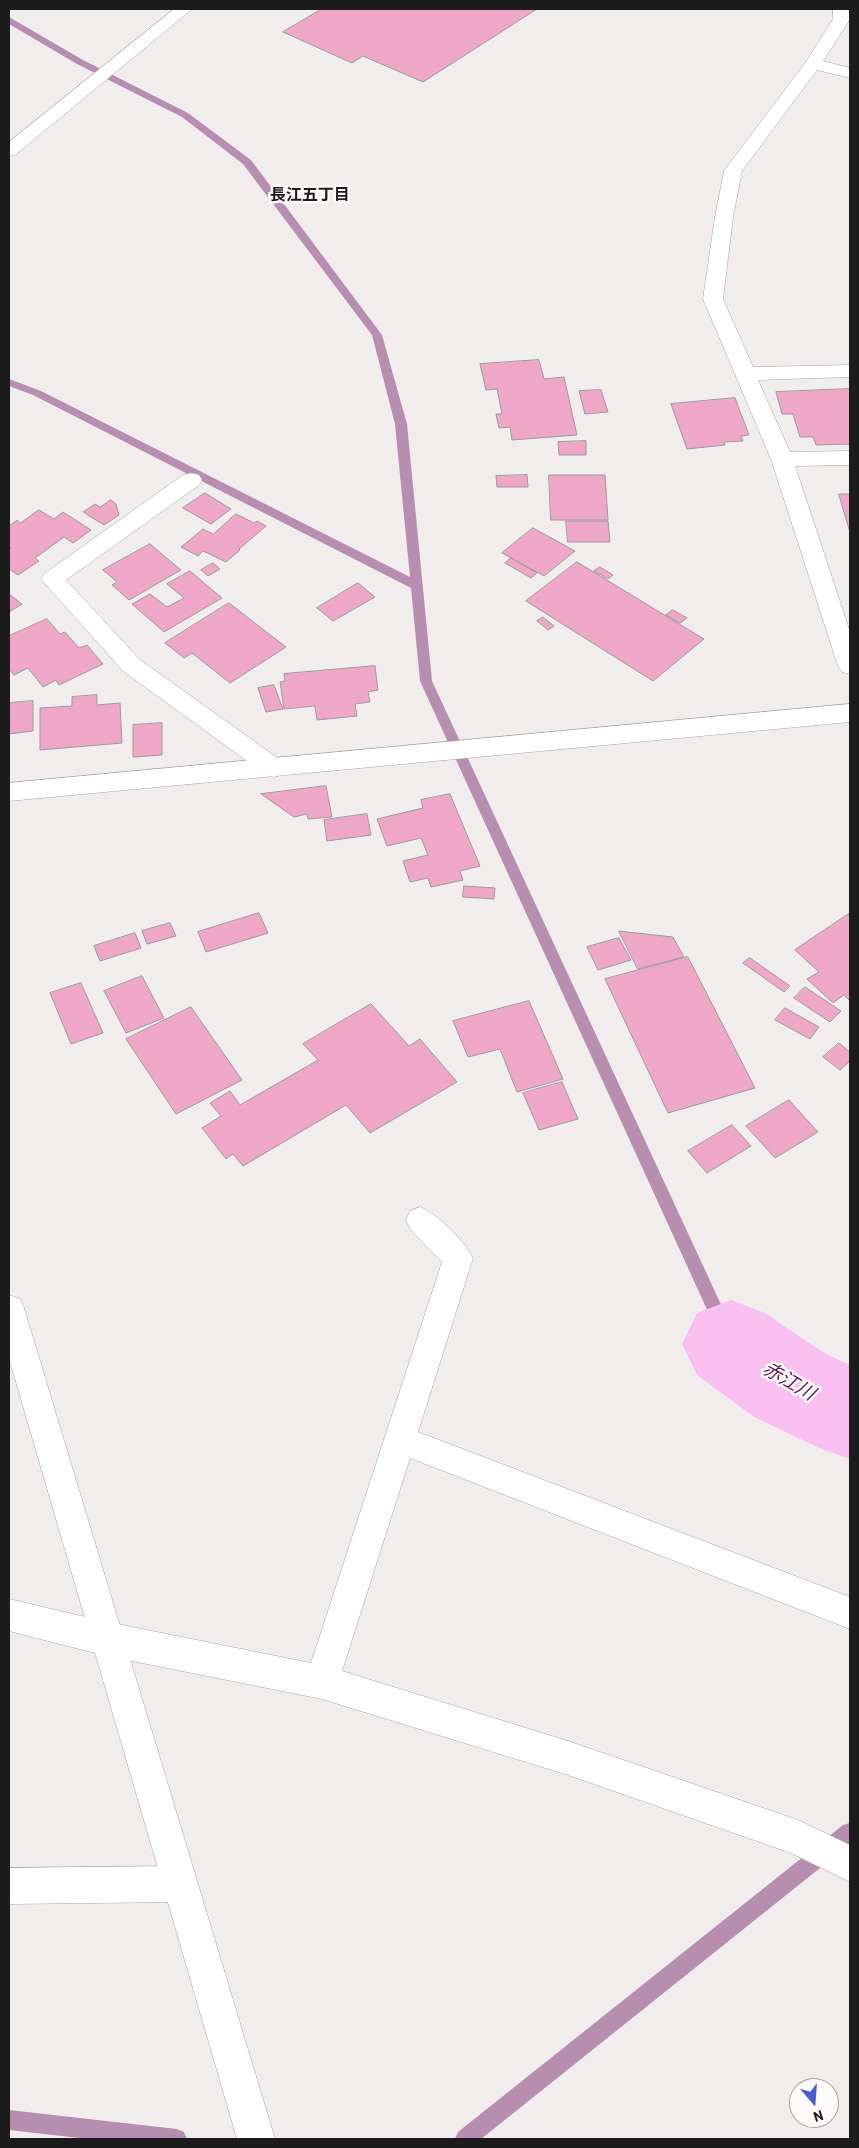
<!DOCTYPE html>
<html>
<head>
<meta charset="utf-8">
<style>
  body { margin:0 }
  #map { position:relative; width:859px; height:2148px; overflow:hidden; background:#f1eded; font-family:Barlow,sans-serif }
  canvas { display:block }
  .frame { position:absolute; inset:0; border:10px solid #1d1c1c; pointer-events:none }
  .north { position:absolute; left:789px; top:2078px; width:50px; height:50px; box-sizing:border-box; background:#fefafa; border:1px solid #a4a1a1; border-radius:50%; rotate:162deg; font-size:14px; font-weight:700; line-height:20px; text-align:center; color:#1d1c1c }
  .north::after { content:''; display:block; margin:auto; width:18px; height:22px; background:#4a5ed3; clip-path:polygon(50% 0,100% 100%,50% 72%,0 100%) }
</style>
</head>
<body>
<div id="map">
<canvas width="859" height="2148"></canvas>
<div class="frame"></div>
<div class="north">N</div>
</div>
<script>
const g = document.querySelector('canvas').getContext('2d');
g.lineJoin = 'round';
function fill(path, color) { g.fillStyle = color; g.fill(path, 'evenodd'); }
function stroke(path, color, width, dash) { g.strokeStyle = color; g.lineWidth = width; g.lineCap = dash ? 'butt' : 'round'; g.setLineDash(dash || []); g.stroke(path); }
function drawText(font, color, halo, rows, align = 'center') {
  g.font = font + ' Barlow,"Noto Sans JP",sans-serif'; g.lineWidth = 5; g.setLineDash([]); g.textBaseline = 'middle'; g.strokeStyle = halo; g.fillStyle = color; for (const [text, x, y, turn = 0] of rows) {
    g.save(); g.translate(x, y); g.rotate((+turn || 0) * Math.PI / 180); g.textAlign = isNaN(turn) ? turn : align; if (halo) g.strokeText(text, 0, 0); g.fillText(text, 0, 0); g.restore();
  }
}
const stream = new Path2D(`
  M 9,17 L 83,60 L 188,113 L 251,160 L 382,335 L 407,424 L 432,681 L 737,1339 L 739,1344 L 737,1349 L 731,1351 L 725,1349 L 420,681 L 411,588 L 33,395 L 9,386 L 9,379 L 41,391 L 410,577 L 395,424 L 372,335 L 243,164 L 182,117 L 77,64 L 9,24 Z
  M 850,1823 L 850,1844 L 481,2139 L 455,2139 L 458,2132 L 843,1825 Z
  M 9,2110 L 177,2129 L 184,2132 L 187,2139 L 88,2139 L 9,2130 Z`);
const river = new Path2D(`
  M 731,1300 L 765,1313 L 824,1353 L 850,1365 L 850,1459 L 815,1446 L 754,1417 L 697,1375 L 682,1344 L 697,1313 Z`);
const building = new Path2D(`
  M 322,9 L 537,9 L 423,82 L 363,56 L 352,63 L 283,32 Z
  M 539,360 L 544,379 L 564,377 L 577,435 L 512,440 L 510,427 L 499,428 L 496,414 L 502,414 L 497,389 L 486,390 L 480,364 Z
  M 850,389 L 850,444 L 816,445 L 813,437 L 800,437 L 793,414 L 782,414 L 776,392 Z
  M 601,390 L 608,412 L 585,414 L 579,391 Z
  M 735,398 L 749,435 L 741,436 L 743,441 L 724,442 L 725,445 L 687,449 L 671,404 Z
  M 586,441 L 586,455 L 559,455 L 558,442 Z
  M 527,475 L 528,487 L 497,487 L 496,476 Z
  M 549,475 L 605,475 L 608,520 L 551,520 Z
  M 205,493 L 231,509 L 211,524 L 183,508 Z
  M 839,494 L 850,494 L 850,532 Z
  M 111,500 L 116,504 L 119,515 L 104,525 L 83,512 L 95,504 L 100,507 Z
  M 39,510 L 54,519 L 63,512 L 91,530 L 73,543 L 64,537 L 35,558 L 39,561 L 18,575 L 9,569 L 9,549 L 11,548 L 9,547 L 9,526 L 17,520 L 20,523 Z
  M 236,514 L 254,523 L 257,521 L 266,526 L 239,549 L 240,550 L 226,562 L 203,551 L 198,556 L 181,547 L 203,529 L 213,534 Z
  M 566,521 L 608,521 L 610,542 L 568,542 Z
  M 533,528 L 575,551 L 544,576 L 502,553 Z
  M 150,544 L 181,570 L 129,600 L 112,585 L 117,582 L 103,570 Z
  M 511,558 L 537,573 L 531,578 L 505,563 Z
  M 577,562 L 704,639 L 653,681 L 526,601 Z
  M 213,563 L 220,569 L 208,576 L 201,570 Z
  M 600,567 L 613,575 L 608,579 L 594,571 Z
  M 190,571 L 222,598 L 164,632 L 132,604 L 150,594 L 167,607 L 184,598 L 167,584 Z
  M 358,583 L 375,597 L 333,621 L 317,608 Z
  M 9,594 L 22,604 L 9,612 Z
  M 229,603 L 286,647 L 230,683 L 192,653 L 184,658 L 165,643 Z
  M 673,610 L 687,618 L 680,623 L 666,615 Z
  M 543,617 L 554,626 L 548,630 L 537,621 Z
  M 47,619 L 60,634 L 65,632 L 79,648 L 87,645 L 103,664 L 59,685 L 56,680 L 43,687 L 28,668 L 14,675 L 9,669 L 9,636 Z
  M 375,666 L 378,690 L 368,692 L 370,702 L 355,704 L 357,716 L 317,720 L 315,706 L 284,709 L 280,682 L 285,681 L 284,674 Z
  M 274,685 L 283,709 L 266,712 L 258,688 Z
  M 97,695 L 97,705 L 120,703 L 122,743 L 40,750 L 40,708 L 72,706 L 72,697 Z
  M 33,701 L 33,731 L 9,734 L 9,703 Z
  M 162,723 L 162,755 L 133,757 L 133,725 Z
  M 326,786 L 332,817 L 308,819 L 307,814 L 294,817 L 261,794 Z
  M 450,794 L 480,866 L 460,871 L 463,880 L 431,887 L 428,878 L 410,882 L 403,861 L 428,855 L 421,838 L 387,846 L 377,819 L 423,808 L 421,800 Z
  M 367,814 L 371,835 L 327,841 L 324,820 Z
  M 464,886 L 495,888 L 494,899 L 463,897 Z
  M 259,913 L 268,933 L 206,952 L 198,932 Z
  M 850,913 L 850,1001 L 844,995 L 833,1003 L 807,979 L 819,972 L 795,950 Z
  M 170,923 L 176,936 L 147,944 L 142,931 Z
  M 619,931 L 673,937 L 684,957 L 638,969 Z
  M 135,933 L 141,948 L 100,961 L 94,946 Z
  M 619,938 L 631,960 L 598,970 L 587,947 Z
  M 688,957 L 755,1088 L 668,1113 L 605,979 Z
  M 750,958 L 790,986 L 784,992 L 743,963 Z
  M 142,976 L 164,1018 L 126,1033 L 104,991 Z
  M 81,983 L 103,1033 L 71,1044 L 50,993 Z
  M 805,987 L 841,1011 L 830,1022 L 794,998 Z
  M 529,1001 L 563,1079 L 517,1092 L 500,1049 L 468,1057 L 453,1021 Z
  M 371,1004 L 409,1046 L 420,1039 L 457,1082 L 370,1133 L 346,1105 L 243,1166 L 233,1154 L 226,1159 L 202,1128 L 221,1116 L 210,1103 L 230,1091 L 240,1105 L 318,1060 L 303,1044 Z
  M 191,1007 L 242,1080 L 176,1114 L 126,1039 Z
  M 785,1008 L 819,1027 L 810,1039 L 775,1020 Z
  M 839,1043 L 850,1052 L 850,1061 L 840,1070 L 823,1057 Z
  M 562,1082 L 578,1119 L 539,1130 L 523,1093 Z
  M 789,1100 L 818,1132 L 775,1158 L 746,1126 Z
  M 732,1125 L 751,1146 L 707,1173 L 688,1151 Z`);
const minor = new Path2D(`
  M 833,9 L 849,9 L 850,19 L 823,61 L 850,68 L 850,78 L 817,70 L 742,171 L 733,217 L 723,299 L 753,367 L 850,365 L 850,377 L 758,380 L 790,452 L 850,451 L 850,465 L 795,466 L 850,632 L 850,674 L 842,672 L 838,666 L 771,459 L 703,299 L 715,217 L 724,171 L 806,62 L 833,19 Z
  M 191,473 L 199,475 L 202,480 L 199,485 L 66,580 L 139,659 L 283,762 L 286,768 L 283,774 L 274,777 L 265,774 L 123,671 L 41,579 L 44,574 L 183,475 Z
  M 420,1207 C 437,1214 465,1241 473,1258 L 418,1432 L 850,1597 L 850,1629 L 410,1458 L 342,1671 L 568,1741 L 798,1820 L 850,1845 L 850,1882 L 791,1853 L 568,1775 L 322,1699 L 107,1656 L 9,1631 L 9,1599 L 107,1622 L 311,1663 L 442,1262 L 410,1229 L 406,1220 L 410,1211 Z
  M 179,1866 L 192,1871 L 197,1884 L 192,1897 L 179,1902 L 9,1904 L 9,1868 Z`);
const tertiary = new Path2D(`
  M 174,9 L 192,9 L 15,155 L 9,156 L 9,142 Z
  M 850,704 L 850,722 L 9,801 L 9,783 Z
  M 9,1295 L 20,1299 L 24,1308 L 275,2139 L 237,2139 L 9,1358 Z`);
const farNeighbourhoodnames = [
  ["長江五丁目",310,195]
];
const waterNames = [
  ["赤江川",789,1381,30]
];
fill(stream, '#b78eb0');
fill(river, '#f9bff0');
fill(building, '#eea7c6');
stroke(building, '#9d999b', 1);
stroke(minor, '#a7a3a4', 1);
stroke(tertiary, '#a7a3a4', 1);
fill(minor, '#fff');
fill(tertiary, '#fff');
drawText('bold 16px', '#1d1c1c', '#fefafa', farNeighbourhoodnames);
drawText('italic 19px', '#5f1d59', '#fefafa', waterNames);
</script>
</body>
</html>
